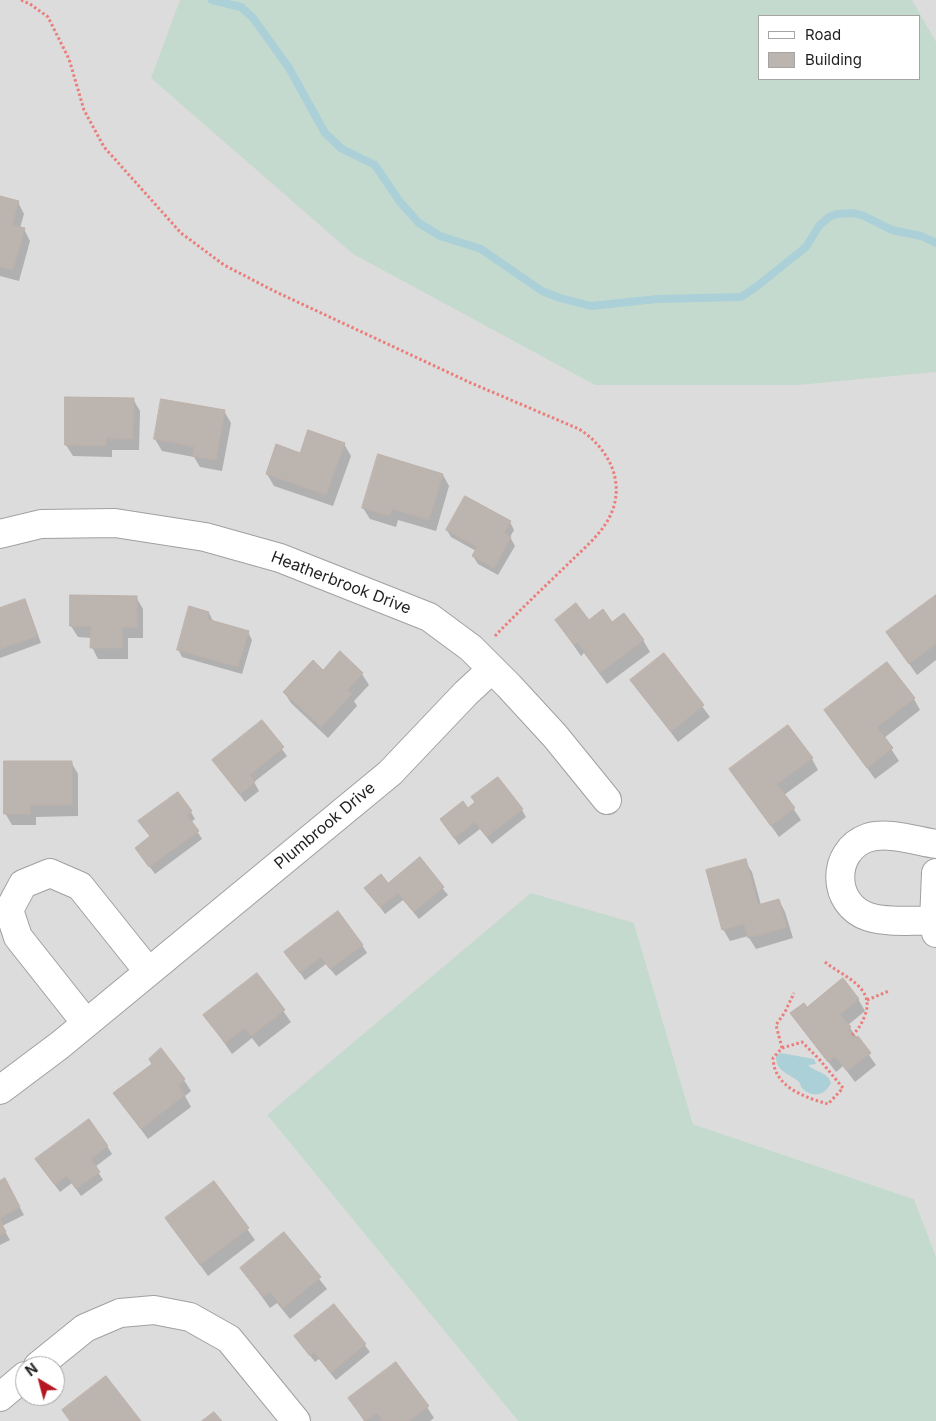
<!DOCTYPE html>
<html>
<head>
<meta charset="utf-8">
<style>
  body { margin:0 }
  #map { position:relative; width:936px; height:1421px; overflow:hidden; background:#eeebe6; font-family:Inter,sans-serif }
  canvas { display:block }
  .legend { position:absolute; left:758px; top:15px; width:162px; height:65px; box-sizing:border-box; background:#fff; border:1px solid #a5a5a5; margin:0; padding:6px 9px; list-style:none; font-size:15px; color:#1f1f1f }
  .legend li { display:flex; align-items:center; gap:10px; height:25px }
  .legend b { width:25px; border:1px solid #a5a5a5 }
  .north { position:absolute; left:15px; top:1356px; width:50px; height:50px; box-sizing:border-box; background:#fff; border:1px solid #a5a5a5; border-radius:50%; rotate:323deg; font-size:14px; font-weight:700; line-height:20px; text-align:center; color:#1f1f1f }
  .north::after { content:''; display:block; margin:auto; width:18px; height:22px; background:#b61723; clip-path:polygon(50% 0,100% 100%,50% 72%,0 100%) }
</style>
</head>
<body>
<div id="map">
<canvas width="936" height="1421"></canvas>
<ul class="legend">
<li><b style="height:6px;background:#fff"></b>Road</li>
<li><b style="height:14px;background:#bbb4af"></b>Building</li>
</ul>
<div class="north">N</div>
</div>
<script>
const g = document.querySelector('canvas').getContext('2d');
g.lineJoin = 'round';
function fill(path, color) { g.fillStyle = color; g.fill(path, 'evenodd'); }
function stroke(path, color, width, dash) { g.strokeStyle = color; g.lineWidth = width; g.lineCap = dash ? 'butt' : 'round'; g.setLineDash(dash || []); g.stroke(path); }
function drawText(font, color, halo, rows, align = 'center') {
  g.font = font + ' Inter,sans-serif'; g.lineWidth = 5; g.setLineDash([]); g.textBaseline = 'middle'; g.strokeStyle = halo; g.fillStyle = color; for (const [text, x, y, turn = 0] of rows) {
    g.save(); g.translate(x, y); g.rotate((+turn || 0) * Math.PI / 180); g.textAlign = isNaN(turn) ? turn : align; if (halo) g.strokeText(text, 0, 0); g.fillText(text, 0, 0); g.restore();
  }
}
const residential = new Path2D(`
  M 0,0 L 936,0 L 936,1256 L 914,1199 L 693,1124 L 634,923 L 267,1115 L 518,1421 L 0,1421 ZM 760,16 L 920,16 L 920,79 L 760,79 ZM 25,1366 L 55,1366 L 55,1396 L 25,1396 Z`);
const wetland = new Path2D(`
  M 180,0 L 912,0 L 936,42 L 936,372 L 798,385 L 595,385 L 353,254 L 151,78 ZM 760,16 L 920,16 L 920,79 L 760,79 Z
  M 531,893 L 634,923 L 693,1124 L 914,1199 L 936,1256 L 936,1421 L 518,1421 L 267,1115 Z`);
const water = new Path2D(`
  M 781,1053 L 814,1059 L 816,1064 L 808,1065 C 816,1073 827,1071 831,1083 C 825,1095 813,1099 802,1088 C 800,1085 801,1084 798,1081 C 788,1073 775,1071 776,1055 Z`);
const shadow = new Path2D(`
  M 0,197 L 18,202 L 24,214 L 20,228 L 24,229 L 30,241 L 19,281 L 0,276 Z
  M 133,399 L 140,411 L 139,450 L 112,450 L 112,457 L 73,456 L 66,445 Z
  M 224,411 L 231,423 L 222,471 L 200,467 L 194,457 L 162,451 L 155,439 Z
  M 344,444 L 351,456 L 333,506 L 274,486 L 267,474 L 301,454 Z
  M 443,475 L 449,486 L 436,531 L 398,520 L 396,527 L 370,519 L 363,508 Z
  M 510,522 L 514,530 L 510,537 L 515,546 L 498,575 L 478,564 L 473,556 L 476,551 L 451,537 L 447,530 Z
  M 136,597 L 143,609 L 143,638 L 128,638 L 128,659 L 98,659 L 92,647 L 92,638 L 78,637 L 71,626 Z
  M 936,597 L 936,660 L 917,675 L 887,632 Z
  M 25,601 L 41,643 L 0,658 L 0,610 Z
  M 209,613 L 213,621 L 248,632 L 252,640 L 242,674 L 182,657 L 178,649 Z
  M 556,620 L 612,624 L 643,640 L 650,652 L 607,684 L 584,653 L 581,656 Z
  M 664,655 L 710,717 L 678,742 L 631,680 Z
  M 323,671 L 362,674 L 369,685 L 354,701 L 357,706 L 328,738 L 291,703 L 284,692 Z
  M 914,699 L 920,710 L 884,738 L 899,761 L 875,779 L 825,710 Z
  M 262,722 L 287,756 L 254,782 L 259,791 L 245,802 L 214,760 Z
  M 812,759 L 818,770 L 784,795 L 801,820 L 779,837 L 731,770 Z
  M 71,762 L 78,774 L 78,816 L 36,817 L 36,825 L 12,825 L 5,813 Z
  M 468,810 L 522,810 L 526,817 L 492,844 L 480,829 L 459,845 L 441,820 Z
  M 191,812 L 195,819 L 191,822 L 202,839 L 155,874 L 136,848 Z
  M 419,859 L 448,895 L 419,919 L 403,900 L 385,914 L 366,888 L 388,884 Z
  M 745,861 L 752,872 L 761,905 L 779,900 L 785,912 L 793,938 L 756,949 L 748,936 L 730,941 L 723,929 Z
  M 362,945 L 367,953 L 336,976 L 326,964 L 305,980 L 286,952 Z
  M 257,975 L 291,1022 L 259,1047 L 252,1038 L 232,1054 L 205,1015 Z
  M 858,999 L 865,1011 L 848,1025 L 876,1065 L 855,1082 L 843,1066 L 836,1072 L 791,1013 Z
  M 184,1080 L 191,1091 L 185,1096 L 191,1107 L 148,1139 L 115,1094 Z
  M 107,1146 L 112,1154 L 95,1167 L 103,1180 L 81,1196 L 72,1183 L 60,1192 L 41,1167 Z
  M 0,1182 L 9,1187 L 24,1215 L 2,1226 L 10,1240 L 0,1245 Z
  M 214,1183 L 255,1240 L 208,1276 L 167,1219 Z
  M 284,1234 L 327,1289 L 290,1319 L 277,1303 L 270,1308 L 241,1268 Z
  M 334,1305 L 370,1352 L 336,1380 L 319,1359 L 315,1362 L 300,1343 Z
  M 350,1399 L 427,1407 L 434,1418 L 430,1421 L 364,1421 Z`);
const stream = new Path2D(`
  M 212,0 L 241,7 L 253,18 L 289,68 L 325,133 L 342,149 L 375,165 L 400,202 L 419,223 L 440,236 L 481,249 L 542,291 L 560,298 L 591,306 L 657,299 L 741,297 L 756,287 L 806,247 L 819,226 L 829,217 L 837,214 L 854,213 L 864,216 L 892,230 L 921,236 L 936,243`);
const building = new Path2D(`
  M 0,196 L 19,201 L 12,225 L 25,228 L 13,270 L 0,267 Z
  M 65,397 L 134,398 L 133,439 L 106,438 L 106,446 L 65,445 Z
  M 161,399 L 225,410 L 216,460 L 192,456 L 194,447 L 154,439 Z
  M 308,430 L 345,443 L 326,495 L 266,474 L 276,444 L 300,453 Z
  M 378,454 L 443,474 L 429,520 L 392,509 L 390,516 L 362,508 Z
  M 465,496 L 511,521 L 504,533 L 511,537 L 494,568 L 472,556 L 477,547 L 446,530 Z
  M 70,595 L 137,596 L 137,627 L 122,627 L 122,648 L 90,648 L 91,626 L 70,626 Z
  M 936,595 L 936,644 L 909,664 L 886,632 Z
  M 25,599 L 38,636 L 0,649 L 0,608 Z
  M 576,603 L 589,620 L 603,609 L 612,622 L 624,613 L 644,640 L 600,673 L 577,642 L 574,645 L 555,620 Z
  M 189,606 L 209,612 L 207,619 L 249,631 L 238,667 L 177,650 Z
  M 340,651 L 363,673 L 347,690 L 352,694 L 321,727 L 283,692 L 313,660 L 323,670 Z
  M 664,653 L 704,705 L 671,732 L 630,680 Z
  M 887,662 L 915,698 L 877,727 L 893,748 L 867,768 L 824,710 Z
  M 262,720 L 284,747 L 250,775 L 255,782 L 240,795 L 212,760 Z
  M 788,725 L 813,758 L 777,784 L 795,808 L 771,826 L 729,769 Z
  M 4,761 L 72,761 L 72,805 L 30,805 L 30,814 L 4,814 Z
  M 498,777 L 523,809 L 487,837 L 475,822 L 454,838 L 440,819 L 463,801 L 468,808 L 475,802 L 471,797 Z
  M 178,792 L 192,811 L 187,815 L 199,831 L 149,867 L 135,848 L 150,836 L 138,821 Z
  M 420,857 L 444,887 L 414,912 L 398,893 L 380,907 L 364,888 L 381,874 L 388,883 Z
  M 746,859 L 758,905 L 779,899 L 787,927 L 748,938 L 744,924 L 722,930 L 706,870 Z
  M 338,911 L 363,945 L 330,969 L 321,957 L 300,973 L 284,952 Z
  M 257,973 L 285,1010 L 251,1036 L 245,1028 L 225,1043 L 203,1015 Z
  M 843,978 L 859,999 L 840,1014 L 851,1027 L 848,1029 L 855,1038 L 858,1036 L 871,1053 L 847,1071 L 835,1056 L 828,1062 L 790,1013 L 804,1003 L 807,1007 Z
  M 161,1048 L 185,1079 L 178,1085 L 185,1095 L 141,1129 L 113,1093 L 152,1064 L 149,1059 Z
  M 89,1119 L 108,1146 L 91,1159 L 100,1172 L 76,1189 L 67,1176 L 55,1185 L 35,1159 Z
  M 5,1178 L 20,1207 L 0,1218 L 0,1181 Z
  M 214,1181 L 249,1228 L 200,1265 L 165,1218 Z
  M 0,1220 L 6,1232 L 0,1236 Z
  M 284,1232 L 321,1277 L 283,1308 L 270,1292 L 263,1297 L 240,1268 Z
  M 334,1304 L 366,1344 L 331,1373 L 314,1352 L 310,1356 L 294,1336 Z
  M 396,1362 L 429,1406 L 409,1421 L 383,1421 L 377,1413 L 365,1421 L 348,1398 Z
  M 106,1376 L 141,1421 L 70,1421 L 62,1410 Z
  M 214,1412 L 222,1421 L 202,1421 Z`);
const path = new Path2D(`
  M 21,0 L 30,4 L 48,17 L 69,59 L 84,110 L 104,147 L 181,233 L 224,265 L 274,291 L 471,383 L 579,429 C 607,447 626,480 611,514 C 602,534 583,549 568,564 C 543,588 518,612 494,637
  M 825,962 C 842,976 876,987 865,1015 C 862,1023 859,1029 852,1035
  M 867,1000 L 889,991
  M 782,1048 L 802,1042 L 819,1059 L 843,1088 L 828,1104 C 804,1097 774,1087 773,1058 L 782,1048 L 776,1025 L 785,1012 L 794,993`);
const minor = new Path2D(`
  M 0,534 L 41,524 L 115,523 L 205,537 L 280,558 L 429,617 L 471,648 L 509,686 L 555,736 L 607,800
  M 936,873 L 934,921 L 936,933
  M 934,921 C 914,920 888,923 869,917 C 831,905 831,851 867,838 C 887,831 916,841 936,844
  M 86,1023 L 18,937 L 9,910 L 23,884 L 50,873 L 80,886 L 148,971
  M 0,1090 L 60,1045 L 390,773 L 466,693 L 492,669
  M 38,1366 L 85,1328 L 120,1313 L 154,1310 L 190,1317 L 229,1339 L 296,1421
  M 0,1397 L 25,1376`);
const streetNames = [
  ["Heatherbrook Drive",341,583,21],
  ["Plumbrook Drive",325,826,-40]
];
fill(residential, '#dddcdc');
fill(wetland, '#c5dacf');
fill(water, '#abd0d7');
fill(shadow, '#0003');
stroke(stream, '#abd0d7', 8);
fill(building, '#bbb4af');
stroke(building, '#beb1aa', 1);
stroke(minor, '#a0a0a0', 30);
stroke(path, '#ea7e7b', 3, [2.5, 2.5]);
stroke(minor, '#fff', 28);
drawText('16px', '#1f1f1f', '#fff', streetNames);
</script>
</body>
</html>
